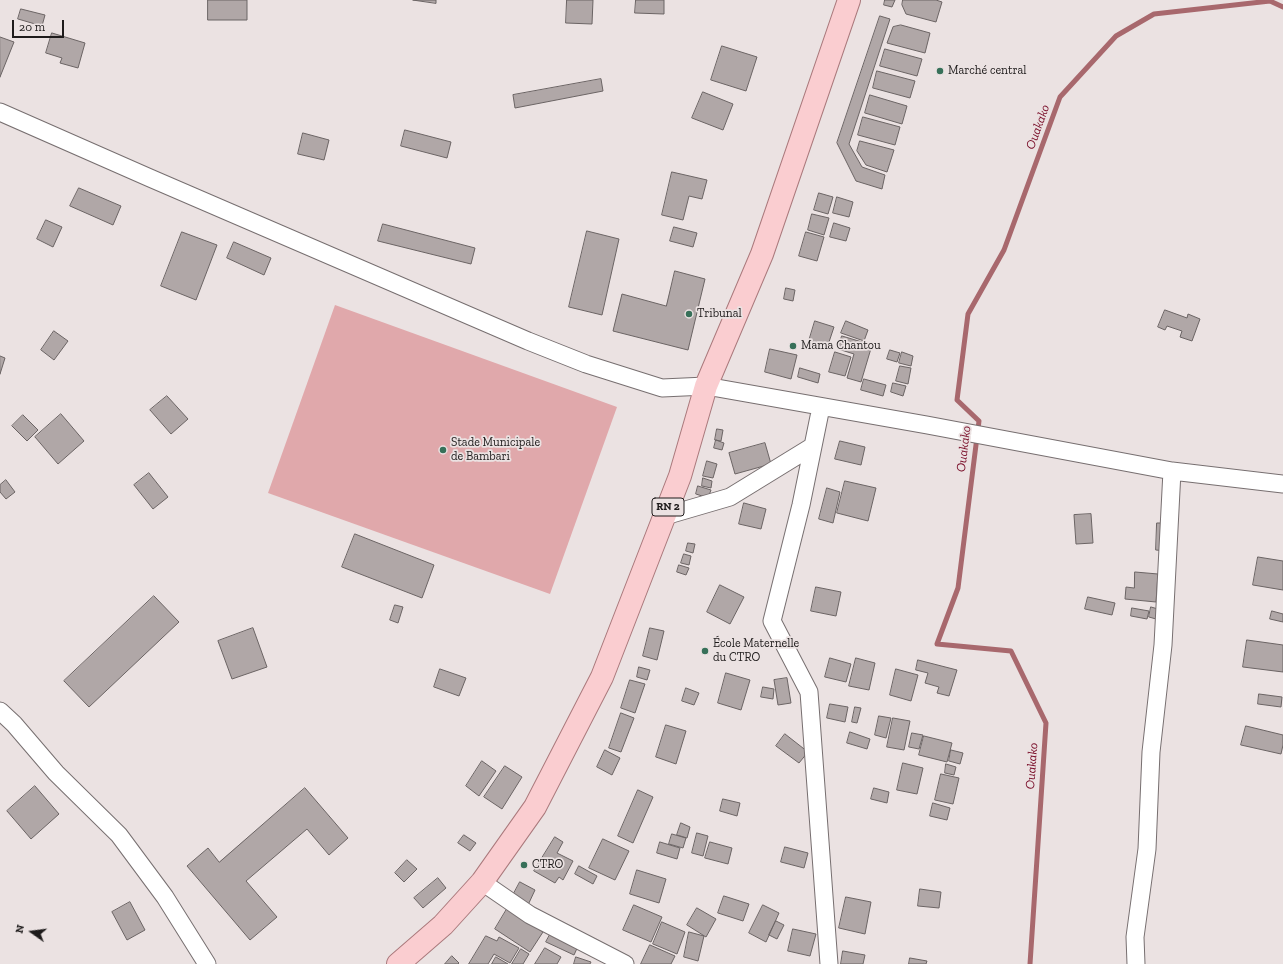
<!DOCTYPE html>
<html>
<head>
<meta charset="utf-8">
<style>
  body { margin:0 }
  #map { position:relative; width:1283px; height:964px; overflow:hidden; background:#ebe2e2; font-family:"Zilla Slab",serif }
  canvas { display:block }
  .north { position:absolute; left:12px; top:912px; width:40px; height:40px; -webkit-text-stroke:3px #ebe2e2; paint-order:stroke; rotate:284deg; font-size:11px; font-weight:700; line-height:16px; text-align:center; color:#1e1b1b }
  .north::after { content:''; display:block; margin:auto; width:14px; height:18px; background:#1e1b1b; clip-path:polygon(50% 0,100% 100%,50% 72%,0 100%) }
  .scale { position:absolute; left:12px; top:20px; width:52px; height:18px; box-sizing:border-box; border:2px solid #1e1b1b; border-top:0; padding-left:5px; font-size:12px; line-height:14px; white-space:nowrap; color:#1e1b1b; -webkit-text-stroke:3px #ebe2e2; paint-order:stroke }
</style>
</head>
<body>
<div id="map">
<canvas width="1283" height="964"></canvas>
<div class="north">N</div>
<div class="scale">20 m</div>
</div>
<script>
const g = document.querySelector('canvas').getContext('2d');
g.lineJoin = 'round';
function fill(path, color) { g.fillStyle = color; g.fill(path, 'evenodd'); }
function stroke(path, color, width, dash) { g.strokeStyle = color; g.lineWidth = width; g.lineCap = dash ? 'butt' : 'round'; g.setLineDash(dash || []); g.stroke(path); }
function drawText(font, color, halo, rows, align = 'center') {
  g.font = font + ' "Zilla Slab",serif'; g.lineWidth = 3.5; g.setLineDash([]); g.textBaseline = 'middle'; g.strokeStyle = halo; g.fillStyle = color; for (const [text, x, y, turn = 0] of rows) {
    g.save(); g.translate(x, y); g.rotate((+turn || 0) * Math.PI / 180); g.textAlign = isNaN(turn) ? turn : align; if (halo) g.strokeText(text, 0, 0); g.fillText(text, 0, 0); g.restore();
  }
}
const green = new Path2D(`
  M 335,305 L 617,407 L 550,594 L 268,493 Z`);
const stream = new Path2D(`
  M 1030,964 L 1046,723 L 1011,651 L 937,644 L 958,588 L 979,421 L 957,400 L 968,314 L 1004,250 L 1060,97 L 1116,36 L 1154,14 L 1270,1 L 1283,7`);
const building = new Path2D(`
  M 208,0 L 247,0 L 247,20 L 208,20 Z
  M 413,0 L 436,0 L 436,3 Z
  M 567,0 L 593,0 L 592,24 L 566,23 Z
  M 636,0 L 664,0 L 664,14 L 635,13 Z
  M 885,0 L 895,0 L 892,7 L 884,5 Z
  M 903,0 L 936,0 L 942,2 L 936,22 L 906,14 L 902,5 Z
  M 21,9 L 45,15 L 42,26 L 18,19 Z
  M 880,16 L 890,19 L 849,144 L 862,167 L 885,175 L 882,189 L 856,181 L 837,143 Z
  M 901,25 L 930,33 L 925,53 L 887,43 L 893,27 Z
  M 52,33 L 85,43 L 78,68 L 60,63 L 62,58 L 46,53 Z
  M 0,37 L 14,42 L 0,77 Z
  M 722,46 L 757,57 L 746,91 L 711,80 Z
  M 885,49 L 922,59 L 917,76 L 880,66 Z
  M 877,71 L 915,81 L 910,98 L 873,88 Z
  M 601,79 L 603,91 L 515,108 L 513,95 Z
  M 703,92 L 733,104 L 723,130 L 692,118 Z
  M 870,95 L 907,106 L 902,124 L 865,113 Z
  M 863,117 L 900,127 L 895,145 L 858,135 Z
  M 405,130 L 451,142 L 447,158 L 401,146 Z
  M 303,133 L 329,140 L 324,160 L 298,154 Z
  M 860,141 L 894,150 L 887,172 L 866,165 L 857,151 Z
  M 672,172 L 707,180 L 702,199 L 689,196 L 683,220 L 662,215 Z
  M 79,188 L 121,206 L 113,225 L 70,206 Z
  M 819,193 L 833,197 L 828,214 L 814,210 Z
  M 837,197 L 853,202 L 849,217 L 833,213 Z
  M 812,214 L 829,218 L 824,235 L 808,230 Z
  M 46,220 L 62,227 L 53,247 L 37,239 Z
  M 834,223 L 850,228 L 846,241 L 830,237 Z
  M 383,224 L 475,248 L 471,264 L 378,241 Z
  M 674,227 L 697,233 L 693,247 L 670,241 Z
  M 587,231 L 619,239 L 602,315 L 569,307 Z
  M 182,232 L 217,245 L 196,300 L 161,286 Z
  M 806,232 L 824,237 L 817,261 L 799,256 Z
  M 234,242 L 271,258 L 264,275 L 227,258 Z
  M 675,271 L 705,279 L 688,350 L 613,331 L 622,294 L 666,306 Z
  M 786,288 L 795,290 L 793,301 L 784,299 Z
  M 1165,310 L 1187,318 L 1188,314 L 1200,319 L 1192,341 L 1180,337 L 1182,331 L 1167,326 L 1165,330 L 1158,327 Z
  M 815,321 L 834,327 L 827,348 L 809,341 Z
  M 846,321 L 868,330 L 864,341 L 841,333 Z
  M 54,331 L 68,341 L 54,360 L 41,350 Z
  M 842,336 L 872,345 L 861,382 L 847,378 L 854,354 L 838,349 Z
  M 770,349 L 797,355 L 791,379 L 765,372 Z
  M 890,350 L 900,353 L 897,362 L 887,359 Z
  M 835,352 L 851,357 L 845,376 L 829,372 Z
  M 902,352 L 913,356 L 911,366 L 899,363 Z
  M 0,356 L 5,358 L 0,374 Z
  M 900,366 L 911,368 L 908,384 L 896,381 Z
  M 800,368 L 820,374 L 818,383 L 798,377 Z
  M 864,379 L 886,385 L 883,396 L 861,390 Z
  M 893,383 L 906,386 L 903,396 L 891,392 Z
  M 167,396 L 188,419 L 171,434 L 150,410 Z
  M 61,414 L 84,441 L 58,464 L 35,437 Z
  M 23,415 L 38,430 L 27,441 L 12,426 Z
  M 717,429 L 723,430 L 721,441 L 715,440 Z
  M 716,440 L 724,443 L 722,450 L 714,448 Z
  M 840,441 L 865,447 L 861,465 L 835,459 Z
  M 765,443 L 771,464 L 735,474 L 729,453 Z
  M 707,461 L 717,464 L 713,478 L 703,476 Z
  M 149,473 L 168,497 L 153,509 L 134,485 Z
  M 703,478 L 712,481 L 711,488 L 702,486 Z
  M 6,480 L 15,492 L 6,499 L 0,492 L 0,485 Z
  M 845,481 L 876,488 L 868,521 L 837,513 Z
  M 698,486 L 711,490 L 708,498 L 696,494 Z
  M 827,488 L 840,492 L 833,523 L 819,519 Z
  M 744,503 L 766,509 L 761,529 L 739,524 Z
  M 1091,514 L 1093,543 L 1076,544 L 1074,515 Z
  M 1157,523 L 1167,523 L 1166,551 L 1156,550 Z
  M 355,534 L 434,565 L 422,598 L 342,567 Z
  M 688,543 L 695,544 L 693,553 L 686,551 Z
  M 684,554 L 691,556 L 689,565 L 681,563 Z
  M 1258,557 L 1283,561 L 1283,590 L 1253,585 Z
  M 679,565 L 689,568 L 686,575 L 677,572 Z
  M 1135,572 L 1158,574 L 1156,602 L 1125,599 L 1126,587 L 1134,588 Z
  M 720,585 L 744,597 L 730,624 L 707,612 Z
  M 816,587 L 841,592 L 836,616 L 811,611 Z
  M 154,596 L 179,622 L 89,707 L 64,681 Z
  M 1088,597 L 1115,603 L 1112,615 L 1085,609 Z
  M 395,605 L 403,607 L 398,623 L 390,620 Z
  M 1151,607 L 1158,609 L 1156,619 L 1149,617 Z
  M 1132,608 L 1149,611 L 1147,619 L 1131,616 Z
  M 1272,611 L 1283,614 L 1283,622 L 1270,619 Z
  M 253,628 L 267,667 L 232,679 L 218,641 Z
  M 650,628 L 664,631 L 657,660 L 643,656 Z
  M 1247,640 L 1283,645 L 1283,672 L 1243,667 Z
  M 830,658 L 851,664 L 846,682 L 825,677 Z
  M 856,658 L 875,663 L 869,690 L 849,686 Z
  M 918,660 L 957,670 L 949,696 L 937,693 L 939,687 L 925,683 L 928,673 L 916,670 Z
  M 639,667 L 650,670 L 647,680 L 637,677 Z
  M 440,669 L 466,678 L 459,696 L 434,687 Z
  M 896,669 L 918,675 L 911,701 L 890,695 Z
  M 726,673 L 750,680 L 741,710 L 718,703 Z
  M 787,678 L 791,703 L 778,705 L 774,680 Z
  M 630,680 L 645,684 L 635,713 L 621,708 Z
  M 763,687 L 774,689 L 773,699 L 761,697 Z
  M 686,688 L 699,693 L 694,705 L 682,701 Z
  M 1259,694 L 1282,697 L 1281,707 L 1258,704 Z
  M 830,704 L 848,707 L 845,722 L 827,718 Z
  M 855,707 L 861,708 L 857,723 L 852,722 Z
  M 621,713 L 634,718 L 621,752 L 609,748 Z
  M 879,716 L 891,718 L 886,738 L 875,735 Z
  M 893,718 L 910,721 L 904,750 L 887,747 Z
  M 666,725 L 686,731 L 676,764 L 656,757 Z
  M 1246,726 L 1283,735 L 1283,745 L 1281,754 L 1241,745 Z
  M 850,732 L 870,739 L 867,749 L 847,743 Z
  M 912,733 L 923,735 L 919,749 L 909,747 Z
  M 785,734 L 808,752 L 799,763 L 776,746 Z
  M 924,736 L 952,743 L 947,762 L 919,755 Z
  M 605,750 L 620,758 L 612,775 L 597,767 Z
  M 951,750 L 963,753 L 960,764 L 949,761 Z
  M 482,761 L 496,771 L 479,796 L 466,786 Z
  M 903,763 L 923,768 L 917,794 L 897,790 Z
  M 946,764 L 956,767 L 954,775 L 945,773 Z
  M 505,766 L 522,777 L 502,809 L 484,797 Z
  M 941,774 L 959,778 L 953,804 L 935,800 Z
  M 35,786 L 59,814 L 31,839 L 7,811 Z
  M 305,788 L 348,838 L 329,855 L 307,829 L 246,881 L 277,917 L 250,940 L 187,866 L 208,848 L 219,862 Z
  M 874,788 L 889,792 L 887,803 L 871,799 Z
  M 638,790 L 653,797 L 633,843 L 618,836 Z
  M 723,799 L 740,803 L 737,816 L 720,811 Z
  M 933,803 L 950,808 L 947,820 L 930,816 Z
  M 681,823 L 690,827 L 687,838 L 677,835 Z
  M 697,833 L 708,836 L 703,856 L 692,853 Z
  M 672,834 L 686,838 L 683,848 L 669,844 Z
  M 464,835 L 476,843 L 470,851 L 458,843 Z
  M 555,837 L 563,842 L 557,853 L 573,861 L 563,880 L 559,877 L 555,883 L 534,871 Z
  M 603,839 L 629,851 L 615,880 L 589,868 Z
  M 660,842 L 680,848 L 677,859 L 657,853 Z
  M 710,842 L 732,848 L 728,864 L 705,858 Z
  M 785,847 L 808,853 L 804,868 L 781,862 Z
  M 407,860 L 417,869 L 404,882 L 395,873 Z
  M 579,866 L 597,876 L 593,884 L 575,874 Z
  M 637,870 L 666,879 L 659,903 L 630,894 Z
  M 438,878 L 446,888 L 423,908 L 414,898 Z
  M 520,882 L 535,890 L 528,905 L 512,897 Z
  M 920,889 L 941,892 L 939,908 L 918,906 Z
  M 724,896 L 749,904 L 743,921 L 718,913 Z
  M 846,897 L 871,902 L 865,934 L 839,928 Z
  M 130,902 L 145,930 L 127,940 L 112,912 Z
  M 634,905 L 662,917 L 651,942 L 623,930 Z
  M 763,905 L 779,913 L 766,942 L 749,933 Z
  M 697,908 L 716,919 L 706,937 L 687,925 Z
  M 507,909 L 543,932 L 530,952 L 495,929 Z
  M 776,921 L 784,925 L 777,939 L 769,935 Z
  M 662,922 L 685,932 L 677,954 L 653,944 Z
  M 793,929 L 816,934 L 810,956 L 788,951 Z
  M 552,931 L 579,944 L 574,955 L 546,942 Z
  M 689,932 L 704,936 L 698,961 L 684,957 Z
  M 486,936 L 497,941 L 499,937 L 519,948 L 510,963 L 494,954 L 488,964 L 469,964 Z
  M 650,945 L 675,956 L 671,964 L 641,964 Z
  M 545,948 L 561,957 L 557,964 L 535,964 Z
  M 521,949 L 529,954 L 523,964 L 512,964 Z
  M 843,951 L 865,955 L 863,964 L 841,964 Z
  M 452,956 L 459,963 L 458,964 L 445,964 Z
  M 496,957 L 508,964 L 492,964 Z
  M 576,957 L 591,962 L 590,964 L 574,964 Z
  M 910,958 L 927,961 L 926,964 L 909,964 Z`);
const minor = new Path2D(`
  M 0,112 L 150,178 L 528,341 L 586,364 L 662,388 L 706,386 L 927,425 L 1172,471 L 1283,484
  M 821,407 L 801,505 L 772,621 L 809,692 L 829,964
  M 665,516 L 730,497 L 813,446
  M 0,711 L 14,724 L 56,773 L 119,835 L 165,897 L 207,964
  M 482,882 L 530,915 L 625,964
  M 1136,964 L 1135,937 L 1147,849 L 1151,752 L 1163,645 L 1172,471`);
const major = new Path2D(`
  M 398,964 L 443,925 L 482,882 L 535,807 L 602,677 L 680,476 L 706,386 L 762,254 L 849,0`);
const markers = [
  [940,71,4,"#377059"],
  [689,314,4,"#377059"],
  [793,346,4,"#377059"],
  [443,450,4,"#377059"],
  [705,651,4,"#377059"],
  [524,865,4,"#377059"]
];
const shields = [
  [668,507,32]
];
const shieldNames = [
  ["RN 2",668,507]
];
const poiNames = [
  ["Marché central",948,71],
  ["Tribunal",697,314],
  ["Mama Chantou",801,346],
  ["Stade Municipale",451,443],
  ["de Bambari",451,457],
  ["École Maternelle",713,644],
  ["du CTRO",713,658],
  ["CTRO",532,865]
];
const waterNames = [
  ["Ouakako",1038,127,-70],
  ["Ouakako",964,449,-83],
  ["Ouakako",1032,766,-86]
];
fill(green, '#e0a8ab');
stroke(stream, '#a8686d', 5);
fill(building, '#b0a7a7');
stroke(building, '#6b6464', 1);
stroke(minor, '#776f70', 19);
stroke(major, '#aa797c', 24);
stroke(minor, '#fff', 17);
stroke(major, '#facdd0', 22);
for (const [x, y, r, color] of markers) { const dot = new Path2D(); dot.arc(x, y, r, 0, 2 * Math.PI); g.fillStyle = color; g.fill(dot); stroke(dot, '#ebe2e2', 1.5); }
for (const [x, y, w] of shields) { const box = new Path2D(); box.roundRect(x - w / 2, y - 9, w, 18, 3); g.fillStyle = '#ebe2e2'; g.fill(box); stroke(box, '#1e1b1b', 1); }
drawText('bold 11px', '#1e1b1b', null, shieldNames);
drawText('12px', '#1e1b1b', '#ebe2e2', poiNames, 'left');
drawText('italic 13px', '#770925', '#ebe2e2', waterNames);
</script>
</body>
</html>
